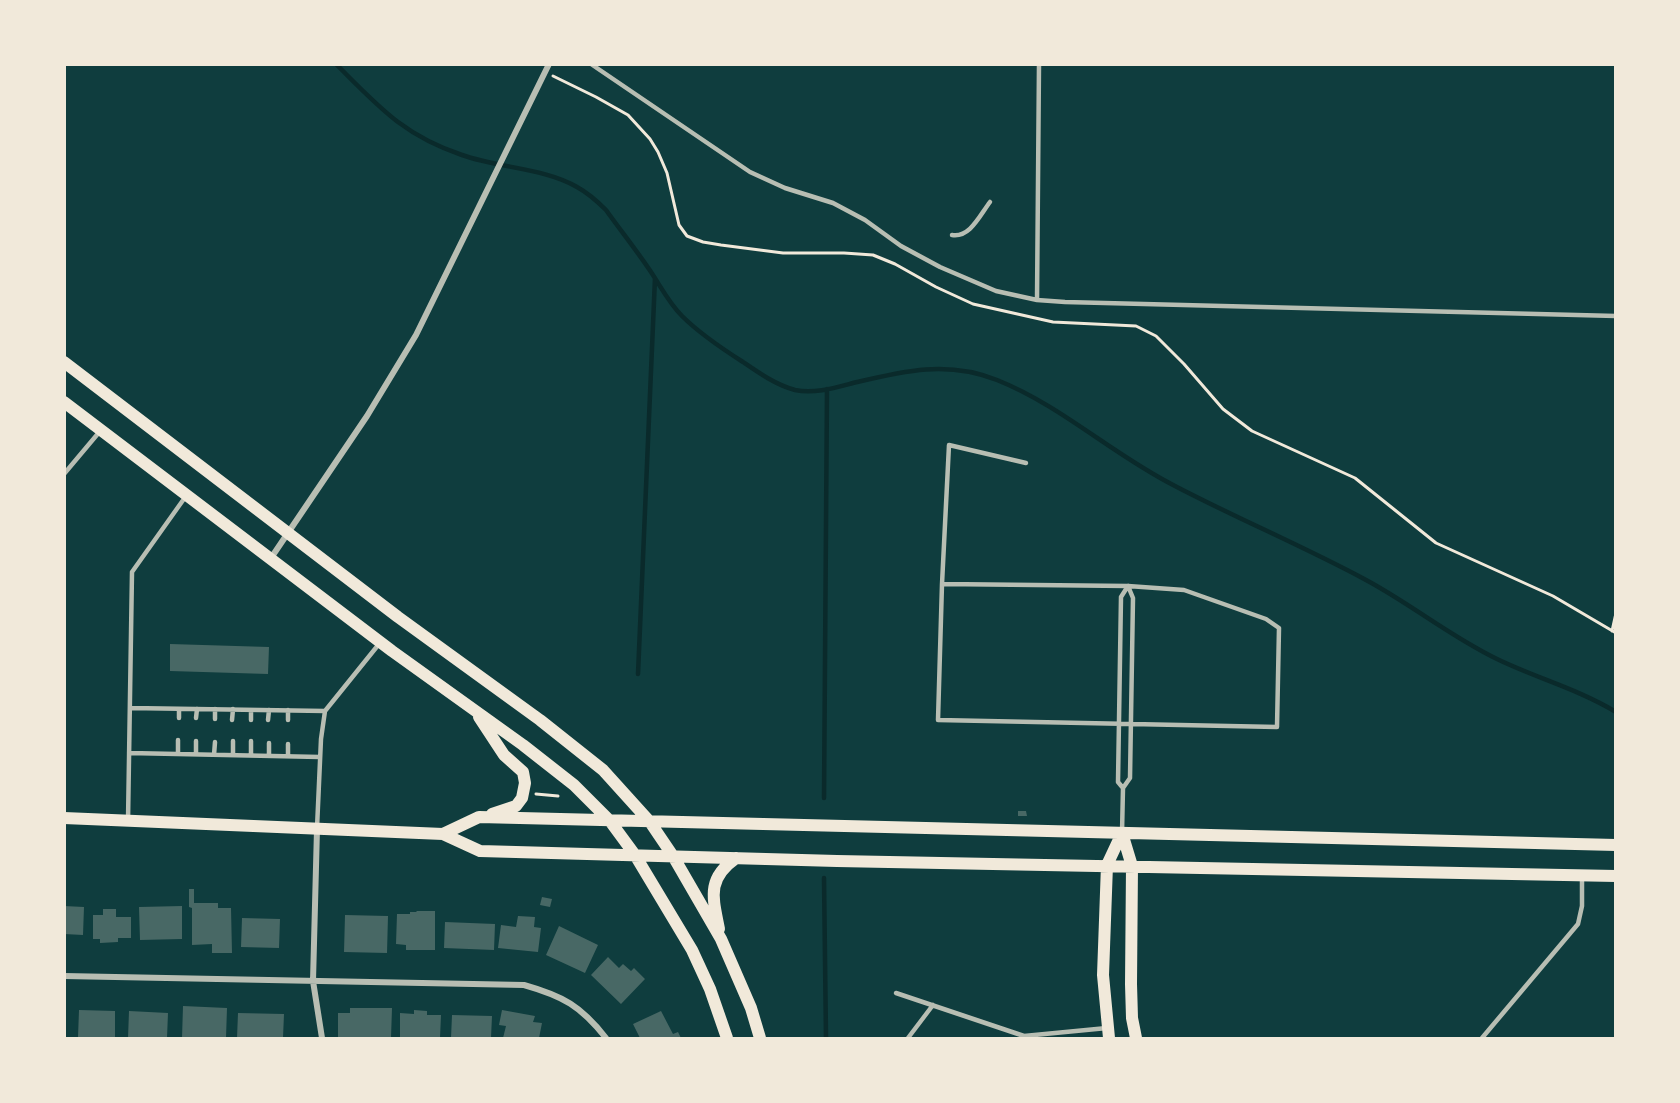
<!DOCTYPE html>
<html>
<head>
<meta charset="utf-8">
<style>
  body { margin:0 }
  #map { position:relative; width:1680px; height:1103px; overflow:hidden; background:#0f3d3e; font-family:Montserrat,sans-serif }
  canvas { display:block }
  .frame { position:absolute; inset:0; border:66px solid #f1e9da; pointer-events:none }
</style>
</head>
<body>
<div id="map">
<canvas width="1680" height="1103"></canvas>
<div class="frame"></div>
</div>
<script>
const g = document.querySelector('canvas').getContext('2d');
g.lineJoin = 'round';
function stroke(path, color, width, dash) { g.strokeStyle = color; g.lineWidth = width; g.lineCap = dash ? 'butt' : 'round'; g.setLineDash(dash || []); g.stroke(path); }
function fill(path, color) { g.fillStyle = color; g.fill(path, 'evenodd'); }
const stream = new Path2D(`
  M 336,64 C 379,107 403,135 462,155 C 498,168 545,168 577,187 C 588,193 597,201 606,210 C 621,231 637,251 651,272 C 661,287 669,303 682,316 C 700,334 721,348 743,362 C 759,373 776,385 795,390 C 814,394 834,388 853,383 C 903,371 947,360 997,380 C 1062,406 1113,455 1175,486 C 1238,519 1303,546 1366,580 C 1411,604 1451,637 1497,659 C 1536,678 1578,689 1616,712
  M 638,674 L 655,278
  M 824,798 L 827,389
  M 824,878 L 826,1038`);
const building = new Path2D(`
  M 170,644 L 269,647 L 268,674 L 170,671 Z
  M 1018,811 L 1026,811 L 1027,816 L 1018,816 Z
  M 189,889 L 194,889 L 194,903 L 218,903 L 218,908 L 231,908 L 232,953 L 212,953 L 212,944 L 192,945 L 192,908 L 189,907 Z
  M 542,897 L 552,899 L 550,907 L 540,905 Z
  M 64,906 L 84,907 L 83,935 L 64,934 Z
  M 182,906 L 182,939 L 140,940 L 139,907 Z
  M 103,909 L 116,909 L 116,917 L 131,917 L 131,938 L 118,938 L 118,942 L 100,943 L 100,939 L 93,939 L 93,915 L 103,915 Z
  M 417,911 L 435,911 L 435,950 L 406,950 L 406,945 L 396,944 L 397,914 L 410,914 L 410,912 L 416,912 Z
  M 345,915 L 388,916 L 387,953 L 344,952 Z
  M 518,916 L 535,917 L 534,927 L 541,928 L 538,952 L 498,948 L 501,925 L 516,927 Z
  M 242,918 L 280,919 L 279,948 L 241,947 Z
  M 445,922 L 495,924 L 494,950 L 444,948 Z
  M 559,926 L 598,945 L 585,973 L 546,955 Z
  M 608,957 L 619,968 L 623,964 L 631,971 L 634,968 L 645,979 L 621,1004 L 591,975 Z
  M 183,1006 L 227,1008 L 226,1038 L 182,1038 Z
  M 350,1008 L 392,1008 L 391,1038 L 338,1037 L 338,1013 L 350,1013 Z
  M 79,1010 L 115,1011 L 115,1038 L 78,1037 Z
  M 414,1010 L 427,1011 L 427,1015 L 441,1015 L 440,1038 L 400,1038 L 400,1013 L 414,1014 Z
  M 502,1010 L 535,1016 L 533,1022 L 542,1023 L 539,1038 L 503,1038 L 506,1026 L 499,1025 Z
  M 129,1011 L 168,1013 L 167,1038 L 128,1038 Z
  M 661,1011 L 673,1034 L 678,1032 L 681,1038 L 640,1038 L 633,1024 Z
  M 238,1013 L 284,1014 L 283,1038 L 237,1038 Z
  M 452,1015 L 492,1016 L 491,1038 L 451,1038 Z`);
const path = new Path2D(`
  M 553,76 L 596,97 L 628,115 L 650,139 L 658,152 L 667,173 L 679,225 L 687,236 L 703,242 L 721,245 L 783,253 L 844,253 L 873,255 L 895,264 L 936,287 L 973,304 L 1053,322 L 1136,326 L 1156,336 L 1184,364 L 1223,409 L 1252,431 L 1355,478 L 1436,543 L 1553,596 L 1616,633
  M 1612,631 L 1616,613
  M 536,794 L 558,796`);
const service = new Path2D(`
  M 591,64 L 750,172 L 785,188 L 833,203 L 865,220 L 901,246 L 940,267 L 996,291 L 1037,300 L 1065,302 L 1616,316
  M 952,235 C 970,238 980,215 990,202
  M 1037,300 L 1039,64
  M 64,474 L 101,430
  M 942,584 L 1128,586 L 1184,590 L 1266,619 L 1279,628 L 1277,727 L 938,720 Z
  M 942,584 L 949,445 L 1026,463
  M 130,708 L 325,711
  M 179,718 L 179,709
  M 196,718 L 197,709
  M 215,719 L 215,709
  M 232,720 L 233,709
  M 251,720 L 251,710
  M 268,720 L 269,710
  M 288,720 L 288,710
  M 233,741 L 233,755
  M 288,744 L 288,756
  M 129,753 L 320,757
  M 178,754 L 178,740
  M 196,754 L 196,741
  M 214,755 L 215,742
  M 251,755 L 251,741
  M 269,756 L 269,743
  M 128,821 L 132,572 L 186,496
  M 317,828 L 321,739 L 325,711 L 379,644
  M 1122,833 L 1123,788 L 1130,778 L 1133,598 L 1128,586 L 1121,597 L 1118,782 L 1123,788
  M 896,993 L 1024,1036 L 1107,1028
  M 908,1038 L 933,1005
  M 1482,1038 L 1578,924 L 1582,906 L 1582,876`);
const minor = new Path2D(`
  M 271,558 L 367,416 L 416,335 L 549,64
  M 317,829 L 313,981 L 322,1038
  M 64,976 L 524,985 C 563,996 581,1006 606,1038`);
const secondary = new Path2D(`
  M 64,362 L 398,617 L 540,720 L 603,770 L 650,822 L 673,856 L 721,939 L 751,1008 L 760,1038
  M 64,402 L 392,651 L 523,745 L 574,785 L 610,821 L 635,855 L 692,950 L 710,989 L 727,1038
  M 479,717 L 504,755 L 523,772 L 525,783 L 522,798 L 516,806 L 492,814
  M 64,818 L 443,834 L 480,851 L 837,861 L 1616,876
  M 1122,833 L 1132,866 L 1131,984 L 1132,1018 L 1136,1038
  M 443,834 L 479,817 L 1616,845
  M 719,929 C 713,898 706,879 736,858
  M 1109,1038 L 1103,975 L 1107,865 L 1122,833`);
stroke(stream, '#0a2a2b', 4.5);
fill(building, '#486865');
stroke(path, '#f1e9da', 3);
stroke(service, '#b8beb3', 4.5);
stroke(minor, '#b8beb3', 6);
stroke(secondary, '#f1e9da', 12);
</script>
</body>
</html>
